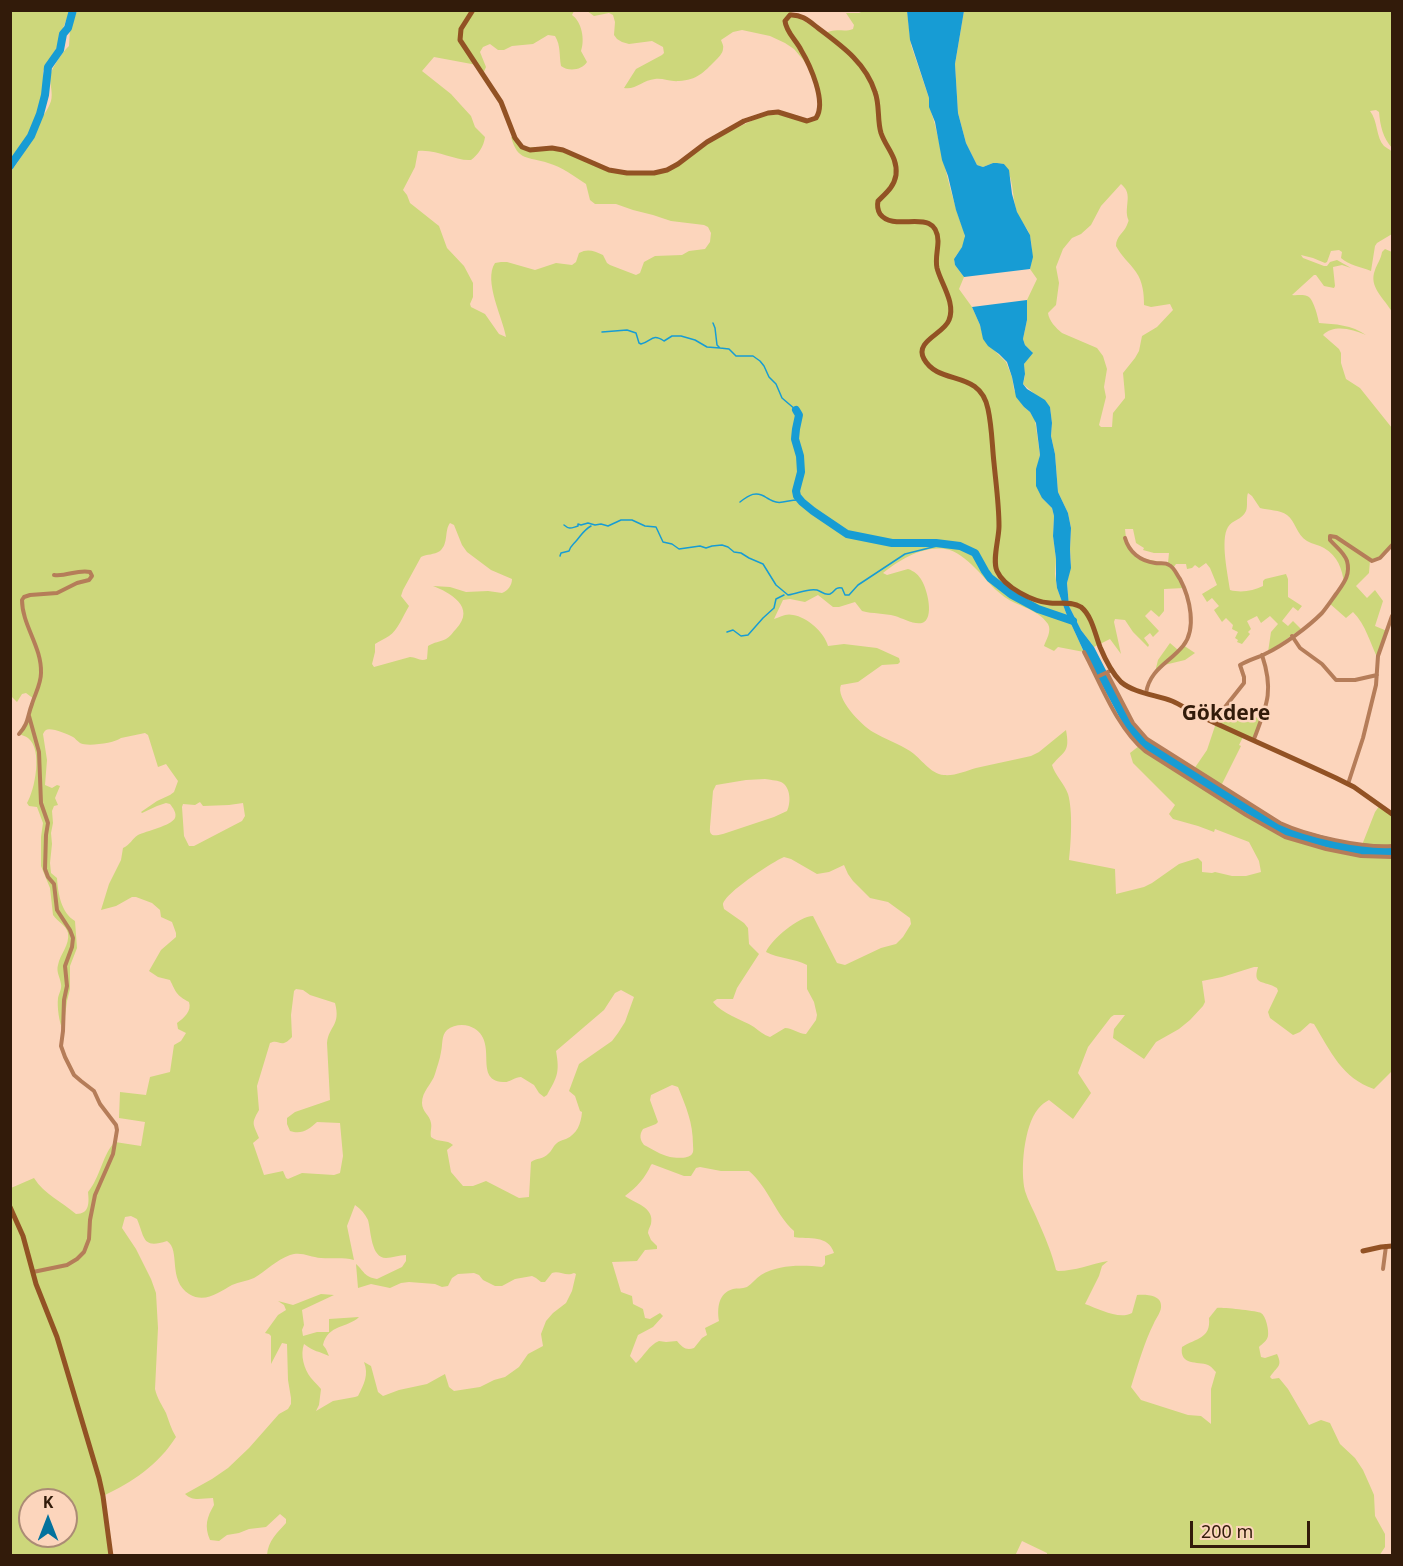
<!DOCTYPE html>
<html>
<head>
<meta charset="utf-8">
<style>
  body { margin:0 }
  #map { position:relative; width:1403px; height:1566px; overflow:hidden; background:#fcd5bc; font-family:"Noto Sans",sans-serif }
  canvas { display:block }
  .frame { position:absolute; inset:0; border:12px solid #321b0a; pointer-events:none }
  .north { position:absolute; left:18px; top:1488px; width:60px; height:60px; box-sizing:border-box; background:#fcd5bc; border:2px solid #ab8b75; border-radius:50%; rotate:0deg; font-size:16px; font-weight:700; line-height:24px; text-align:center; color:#321b0a }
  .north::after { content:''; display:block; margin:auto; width:21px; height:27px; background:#03729d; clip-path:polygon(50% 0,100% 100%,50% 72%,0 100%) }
  .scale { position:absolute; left:1190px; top:1521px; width:120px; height:27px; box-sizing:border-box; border:3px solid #321b0a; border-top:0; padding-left:8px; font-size:18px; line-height:21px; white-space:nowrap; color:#321b0a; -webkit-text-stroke:4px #fcd5bc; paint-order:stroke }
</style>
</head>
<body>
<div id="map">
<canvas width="1403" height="1566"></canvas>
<div class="frame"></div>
<div class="north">K</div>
<div class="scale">200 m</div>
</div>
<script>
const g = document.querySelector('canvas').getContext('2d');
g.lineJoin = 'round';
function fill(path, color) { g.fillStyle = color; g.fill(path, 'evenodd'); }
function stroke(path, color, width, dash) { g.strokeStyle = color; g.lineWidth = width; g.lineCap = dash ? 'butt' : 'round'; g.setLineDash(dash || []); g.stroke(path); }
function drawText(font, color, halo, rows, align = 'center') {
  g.font = font + ' "Noto Sans",sans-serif'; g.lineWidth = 5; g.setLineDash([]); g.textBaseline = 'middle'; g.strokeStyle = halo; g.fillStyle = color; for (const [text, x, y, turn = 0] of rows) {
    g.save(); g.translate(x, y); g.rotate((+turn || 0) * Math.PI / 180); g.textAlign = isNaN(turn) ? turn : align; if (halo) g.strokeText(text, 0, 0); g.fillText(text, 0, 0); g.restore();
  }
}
const green = new Path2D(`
  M 11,10 L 70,11 L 61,33 L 59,44 L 43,71 L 43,97 L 37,116 L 25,142 L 11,160 Z
  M 865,10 L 907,11 L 911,45 L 929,98 C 929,108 933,116 935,125 C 942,154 948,183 957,212 C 959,220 965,230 965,239 C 964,247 958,252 954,259 L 955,265 L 964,277 L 959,289 L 972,307 L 980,325 L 984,340 L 1006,362 L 1012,377 L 1014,390 L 1024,407 L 1030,412 L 1035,420 L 1040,455 L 1038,464 L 1042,498 L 1052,508 L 1054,516 L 1053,536 L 1056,559 L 1055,574 L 1057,588 L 1066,613 L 1084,652 L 1058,647 L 1054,651 L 1044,646 C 1046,640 1052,631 1048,624 C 1037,608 1015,606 1002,595 C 985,582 967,552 945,549 C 922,546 900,560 883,573 L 887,575 L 908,569 C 914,571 919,575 922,581 C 927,589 935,619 922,623 C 914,625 902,618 895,616 C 884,613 873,614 862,611 L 855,602 L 839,607 L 833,607 L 818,595 L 805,602 L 790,599 L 783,600 L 774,619 C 780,617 786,613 793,615 C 807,617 824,632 828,646 L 844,644 L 877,648 L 899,658 L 900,662 L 898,664 L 882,665 L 858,682 L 841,685 C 835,698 861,725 873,732 C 885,739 899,744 910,751 C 921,758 930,774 944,775 C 955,776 966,771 976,768 C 994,764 1013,760 1031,756 L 1039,752 L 1066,730 C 1070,752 1065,750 1052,765 C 1055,775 1064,783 1068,794 C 1073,811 1071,843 1069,860 L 1115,869 L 1116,894 L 1144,887 L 1152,883 L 1179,864 L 1198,858 L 1202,862 L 1202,872 L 1212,873 L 1215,872 L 1232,876 L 1246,876 L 1261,872 L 1259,861 L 1249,842 L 1215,829 L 1214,832 L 1198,826 L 1173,819 L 1169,814 L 1175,805 L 1133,763 L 1130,753 L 1139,746 L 1246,815 L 1392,857 L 1392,1071 L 1374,1089 C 1342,1078 1331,1052 1314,1024 L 1310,1023 L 1300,1032 L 1293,1035 L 1270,1018 L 1268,1012 L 1278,991 L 1277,988 C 1264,980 1252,986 1258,967 L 1254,967 L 1222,977 L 1202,981 L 1205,1002 L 1203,1006 L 1190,1020 L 1179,1029 L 1156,1042 L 1144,1059 L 1113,1038 L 1114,1029 L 1125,1015 L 1114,1015 L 1111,1017 L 1088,1047 L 1078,1073 L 1091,1093 L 1073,1119 L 1049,1100 C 1045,1102 1041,1105 1038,1109 C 1024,1126 1020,1170 1025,1191 C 1028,1201 1034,1211 1038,1221 C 1045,1237 1052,1253 1056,1270 L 1058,1271 C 1075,1271 1091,1264 1108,1261 L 1102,1266 L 1099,1276 L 1085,1304 C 1099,1309 1119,1320 1132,1313 L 1137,1295 C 1145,1294 1161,1295 1161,1305 C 1162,1311 1156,1318 1154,1323 C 1144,1343 1138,1365 1131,1387 L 1141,1400 L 1188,1415 L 1201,1416 L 1211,1424 L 1211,1389 L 1216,1372 C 1213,1369 1212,1367 1208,1365 C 1198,1361 1179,1366 1182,1347 C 1196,1338 1211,1339 1209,1318 L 1217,1308 C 1221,1307 1257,1311 1261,1313 C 1266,1316 1269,1330 1268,1336 C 1267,1341 1262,1344 1259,1347 L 1261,1357 L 1265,1358 L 1277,1354 C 1283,1367 1277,1366 1270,1377 L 1272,1379 L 1279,1378 L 1288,1389 L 1309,1425 L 1321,1420 L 1330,1423 L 1340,1444 L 1355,1458 L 1363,1470 L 1371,1488 L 1374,1495 L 1375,1516 L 1385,1534 L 1385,1547 L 1379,1556 L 1047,1556 L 1047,1553 L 1022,1541 L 1015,1556 L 267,1555 C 268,1541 277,1533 286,1523 L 286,1519 L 280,1514 L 266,1527 L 249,1529 L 239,1533 L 227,1535 L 219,1541 L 210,1540 C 204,1526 207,1517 214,1505 L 213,1498 C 202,1498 193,1502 185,1494 L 212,1479 L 228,1468 L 249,1448 L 279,1414 L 288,1409 L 291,1404 L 291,1398 L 288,1380 L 287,1344 L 282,1343 L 271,1364 L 271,1336 L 269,1334 L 265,1333 L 278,1315 L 286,1310 L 284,1305 L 278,1301 L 293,1305 L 321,1294 L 334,1295 L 302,1310 L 304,1325 L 302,1330 L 303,1336 L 317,1332 L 329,1332 L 329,1319 L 359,1317 C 348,1328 328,1324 323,1345 L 326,1349 L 329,1356 C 319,1351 314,1352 304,1344 C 300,1355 304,1369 311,1378 C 314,1382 318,1385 321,1389 L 319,1405 L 316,1411 L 333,1401 L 355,1397 L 358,1396 C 364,1384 369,1375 364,1362 L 371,1366 L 378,1392 L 383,1396 L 399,1390 L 427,1384 L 445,1374 L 449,1387 L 454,1391 L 480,1387 L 494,1380 L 505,1377 L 519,1367 L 528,1354 L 543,1346 L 541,1334 L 546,1321 L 553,1313 L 566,1303 L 572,1291 L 576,1274 L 574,1273 C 566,1277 559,1270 552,1273 L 545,1282 L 541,1282 L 536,1278 L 532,1276 L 515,1279 L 502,1286 L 495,1286 L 483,1280 L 479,1275 L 474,1273 L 458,1274 L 452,1278 L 448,1286 L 442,1287 L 435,1284 L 409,1282 L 401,1283 L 390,1288 L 371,1284 L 358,1288 L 356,1264 C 364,1271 364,1277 377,1279 L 402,1267 L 406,1261 L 406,1255 C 399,1255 392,1258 386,1258 C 371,1258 371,1231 368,1220 C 365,1214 361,1209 355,1205 L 347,1226 L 354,1260 C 343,1257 333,1259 321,1258 C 310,1257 301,1251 290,1255 C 276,1260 266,1271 254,1278 C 247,1281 239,1282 232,1285 C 219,1292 205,1304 189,1294 C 167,1280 181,1250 167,1241 C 142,1249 145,1238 137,1219 L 131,1216 L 125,1217 L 122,1228 L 136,1249 L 151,1279 L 156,1293 L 158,1328 L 155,1389 C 157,1398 162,1405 166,1413 C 169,1421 171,1429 176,1437 C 158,1465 133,1482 103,1496 L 111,1555 L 11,1555 L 11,1188 L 34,1178 C 44,1194 62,1202 76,1214 C 90,1214 89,1202 88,1192 C 100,1178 103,1153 115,1142 L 141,1146 L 145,1122 L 119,1118 L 120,1092 L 146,1095 L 150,1077 L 170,1072 L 174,1045 L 181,1041 L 186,1033 L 178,1029 L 177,1023 C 184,1018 192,1011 189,1002 C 176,995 176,992 170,980 L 158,977 L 149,971 L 161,950 L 176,937 L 176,933 L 172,922 L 161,917 L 160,910 L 152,903 L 136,897 L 132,897 L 116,906 L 101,910 L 109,884 L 121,860 L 123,848 C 130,845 132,839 138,835 C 146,831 171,826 175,818 C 177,813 173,808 170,804 L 166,803 L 157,806 L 142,813 L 141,812 L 157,801 L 170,795 L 174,792 L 178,781 L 166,764 L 158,767 L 148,735 L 145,733 L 121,738 C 115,743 87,747 80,743 C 77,741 75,738 73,737 C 68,734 50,727 46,730 C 44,731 44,733 43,734 L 47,760 L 45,785 L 52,788 L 57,785 L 60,786 L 55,798 L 58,805 L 54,806 L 52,811 L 53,823 L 51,833 L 52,844 L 50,863 L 51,873 L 57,878 C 58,893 61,913 75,921 L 77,948 L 70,966 L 70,989 L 67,1001 L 63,1031 C 59,1022 57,1007 58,998 C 59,993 62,989 61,984 C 60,977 56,972 58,965 C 60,954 70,945 68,933 C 66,925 58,922 53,915 L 50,888 L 41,866 L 41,837 L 43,823 L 37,807 L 29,806 L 27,803 C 35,790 43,749 28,738 C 26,736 21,735 19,734 L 23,730 L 34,699 L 26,693 L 22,694 L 17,702 L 11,696 L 11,171 C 23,157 29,142 37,126 C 42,117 48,110 51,101 C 53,93 50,85 50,77 C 50,70 64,50 69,46 L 70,29 L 77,11 L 574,11 L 572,15 C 582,22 585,40 581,51 L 587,62 C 582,70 569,72 561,66 C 559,55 561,46 555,36 L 548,35 L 533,44 L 512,46 L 504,50 L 498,50 L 490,44 L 483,47 L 480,52 L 486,67 L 483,74 L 477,65 L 434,57 L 422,71 L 451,94 L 460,104 L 471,116 L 475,127 L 485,137 C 484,146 478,155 471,160 C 454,161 438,149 418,151 L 415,167 L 403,190 L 407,195 L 410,203 L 439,226 L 447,248 L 464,266 L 473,283 L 473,297 L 470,304 L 471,307 L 485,314 L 499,334 L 506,337 C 503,318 483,281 495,263 L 501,262 L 507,262 L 535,270 L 556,263 L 572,265 L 576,262 L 579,253 C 588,248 594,251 603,255 L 607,263 L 610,265 L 636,275 L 640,273 L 644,262 L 655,256 L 682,255 L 689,251 L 705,249 L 710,242 L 711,233 L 708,227 L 704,225 L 671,221 L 653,215 L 633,210 L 616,204 L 595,204 L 590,200 L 586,184 C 574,176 562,167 548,163 C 528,156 518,162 511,137 L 514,136 L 522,147 L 552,148 L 609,170 L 662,172 L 707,142 L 768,113 L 811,120 L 820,111 L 811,69 L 794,49 L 785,43 L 770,36 L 742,30 L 733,32 L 721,40 C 722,43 724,46 723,49 C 723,53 718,58 715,61 C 704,72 697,80 679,81 C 671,82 663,78 655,79 C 643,80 636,90 624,88 L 636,69 L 662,55 L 664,53 L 663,47 L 652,41 L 629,44 L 622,42 L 617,39 L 614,35 L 615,22 L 613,15 L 609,13 L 594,16 L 587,11 L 792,11 L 791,14 L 793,14 L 825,34 C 834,27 844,33 853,29 L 854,25 L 846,13 L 859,13 ZM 450,523 L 454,525 L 462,545 L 467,552 L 491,570 L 512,579 C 512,585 508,591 502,593 L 488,591 L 466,592 L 450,587 L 433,586 C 449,592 477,607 456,629 C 453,632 450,637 446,639 C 440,642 434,642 428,646 L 427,659 C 420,662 417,657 410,657 L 374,667 L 372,664 L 375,652 L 375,644 C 379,641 385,639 389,636 C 398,630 403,616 409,606 L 401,596 L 403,590 L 421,557 C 427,554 434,555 440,551 C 449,543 444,531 450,523 ZM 765,779 C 770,780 776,780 781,782 C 791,787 791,803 787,811 L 774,817 L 723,834 C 714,836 709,837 710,827 L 713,791 L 716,785 L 746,780 ZM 200,802 L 203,806 L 229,805 L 243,803 L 245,816 L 242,821 L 194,846 L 189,846 L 184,836 L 182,807 L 183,804 L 195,805 ZM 784,857 L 791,859 L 817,874 L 829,872 L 844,865 L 848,874 L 853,881 L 870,898 L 888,902 L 910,918 L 911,924 L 903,937 L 896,944 L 881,948 L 845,965 L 837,963 L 813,916 C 799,916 771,940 766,952 C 779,959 794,958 807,965 L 807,989 L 814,1002 L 817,1015 L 816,1020 L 806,1034 C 798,1034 793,1028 785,1028 L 770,1037 C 764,1035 759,1031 754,1027 C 741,1019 722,1014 713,1002 L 717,999 L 733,999 L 737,988 L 759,954 L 749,944 L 748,928 L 744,923 L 724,909 C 723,904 722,904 725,900 C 732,889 772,862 784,857 ZM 296,989 L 303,990 L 310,995 L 335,1003 C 341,1026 329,1025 327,1043 L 330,1100 L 295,1112 L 287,1118 L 287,1124 L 290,1131 C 302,1135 309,1129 317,1122 L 340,1123 L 343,1156 L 340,1173 L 334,1175 L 302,1173 L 288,1179 L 286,1178 L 283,1171 L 264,1175 L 253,1143 L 259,1138 C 253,1123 251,1124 259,1110 L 257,1086 L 270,1043 C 280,1038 280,1050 292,1037 L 291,1015 L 294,991 ZM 621,990 L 634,997 L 625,1022 L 618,1033 L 612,1041 L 579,1064 L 569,1091 L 575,1096 L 580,1111 L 582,1112 C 581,1124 577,1134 566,1139 C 561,1141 561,1140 557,1143 C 553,1146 552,1151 548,1154 C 544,1159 536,1158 531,1162 L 529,1197 L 519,1198 L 486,1181 L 473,1186 L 463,1186 L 451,1172 L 447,1150 L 453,1145 C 447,1139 438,1143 431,1137 C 430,1131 432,1128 431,1123 C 430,1115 422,1112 422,1103 C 422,1091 432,1084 435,1074 C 437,1067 440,1059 441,1052 C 443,1044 441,1036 447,1030 C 453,1025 462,1024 469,1026 C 502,1038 471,1080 503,1082 C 509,1083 515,1077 521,1077 L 534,1085 L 539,1093 L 544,1097 L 547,1095 C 557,1077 560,1073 556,1051 L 604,1010 L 615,993 ZM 672,1085 L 678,1087 C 686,1107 693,1122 693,1145 C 693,1147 694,1152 692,1154 C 689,1159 675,1158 670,1157 C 661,1155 652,1149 644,1145 C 640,1140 639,1135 643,1129 L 656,1124 L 658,1122 L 650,1100 L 651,1095 ZM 652,1164 L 684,1176 L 691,1176 L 696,1168 L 700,1167 L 721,1171 L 749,1171 C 769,1188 775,1214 794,1231 L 794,1237 C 809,1240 828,1234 834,1253 L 825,1256 L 825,1264 L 822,1267 C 803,1265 779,1264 761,1275 C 756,1278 752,1284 747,1287 C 742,1289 737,1288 733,1289 C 718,1293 717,1309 719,1321 L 705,1328 L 707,1335 L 702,1338 L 694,1348 C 686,1351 682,1347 677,1341 L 666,1342 L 659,1341 C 649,1345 644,1356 636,1363 L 630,1356 L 638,1335 L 653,1327 L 663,1316 L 660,1313 L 650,1319 L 645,1318 L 643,1309 L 633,1304 L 632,1296 L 621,1292 L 612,1262 L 637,1261 L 645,1250 L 657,1249 L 657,1246 L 651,1240 L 648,1233 C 648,1230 650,1227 651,1224 C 655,1207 634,1203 625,1196 C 637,1187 645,1178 651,1165 ZM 30,1500 L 66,1500 L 66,1536 L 30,1536 Z
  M 964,11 L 1392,11 L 1392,148 C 1383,138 1380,125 1379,112 L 1376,110 L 1370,111 C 1378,121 1376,138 1384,146 C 1386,148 1390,149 1392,152 L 1392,234 L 1377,243 L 1375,246 L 1371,271 C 1361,267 1349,265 1341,258 L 1342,252 L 1339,250 L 1331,251 L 1327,262 L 1325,263 L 1313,258 L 1301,255 L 1303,258 L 1324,266 L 1327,266 L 1330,262 L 1337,260 L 1351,268 L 1342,265 L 1333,267 L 1335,286 L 1334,288 L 1324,286 L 1316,275 L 1314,275 L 1292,295 C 1296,296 1302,294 1307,296 C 1313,297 1318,317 1319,323 C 1335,324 1352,325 1366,335 C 1352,329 1334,324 1323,335 L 1339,349 L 1341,353 L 1341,363 L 1346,379 L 1360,388 L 1392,428 L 1392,545 L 1382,556 L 1370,561 L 1369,573 L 1356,586 L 1367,598 L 1375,590 L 1383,601 L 1375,626 L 1387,631 L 1378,659 C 1370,643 1366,625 1353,612 L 1346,618 L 1329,603 L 1344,583 C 1342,569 1338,556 1324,548 C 1319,545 1312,544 1307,541 C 1296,534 1296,522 1287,515 C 1280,510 1268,510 1260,508 L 1252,496 L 1248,493 C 1246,498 1248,506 1246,511 C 1242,520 1232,520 1228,527 C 1220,540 1228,575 1230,590 C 1241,593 1253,591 1263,586 L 1263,581 L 1265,579 L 1286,574 L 1288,579 L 1288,597 L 1302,606 L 1298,611 L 1293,607 L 1282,621 L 1288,626 L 1293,621 L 1301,629 L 1268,652 L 1271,632 L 1278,624 L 1270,616 L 1261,623 L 1257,616 L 1247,621 L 1251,629 L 1248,632 L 1250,634 L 1242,644 L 1237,642 L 1238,640 L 1235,638 L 1238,632 L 1232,629 L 1233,625 L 1226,618 L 1222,622 L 1214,610 L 1219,606 L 1212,598 L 1207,602 L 1202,594 L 1217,585 L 1210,568 L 1206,563 L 1199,568 L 1195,565 L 1192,568 L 1187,569 L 1186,564 L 1176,564 L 1173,568 L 1184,588 L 1164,589 L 1164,611 L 1159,617 L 1151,610 L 1145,616 L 1159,631 L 1153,637 L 1150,633 L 1144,638 L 1149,645 L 1148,647 L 1133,632 L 1125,620 L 1115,619 L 1114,622 L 1121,654 L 1110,639 L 1094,647 L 1081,630 L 1069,606 L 1067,583 L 1071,562 L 1070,549 L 1071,528 L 1068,513 L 1058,492 L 1055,454 L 1051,436 L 1052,423 L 1050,407 L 1023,384 L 1025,376 L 1024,364 L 1032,352 L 1025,345 L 1023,339 L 1027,320 L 1027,300 L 1037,279 L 1030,269 C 1033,259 1032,245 1030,236 C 1028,228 1021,222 1018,215 C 1011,196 1015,180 1004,164 L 993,163 L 983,167 L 977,165 L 966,143 L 958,113 L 955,64 ZM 1121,184 C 1132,193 1126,202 1127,215 C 1128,222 1130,218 1127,225 C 1124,233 1116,236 1116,246 C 1121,256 1130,263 1136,272 C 1143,282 1144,294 1144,305 L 1151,307 L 1170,304 L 1173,310 L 1157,327 L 1142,336 L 1139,351 L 1135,358 L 1123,373 L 1125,395 L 1125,398 L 1113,413 L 1112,427 L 1101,427 L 1099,425 L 1106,397 L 1104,387 L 1107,369 L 1103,356 L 1097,348 L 1062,333 C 1056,328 1049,321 1048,313 L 1056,305 L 1059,283 L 1056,267 L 1063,249 L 1072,238 L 1081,234 L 1091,225 L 1101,206 ZM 1125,529 L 1133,529 L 1136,543 L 1144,548 L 1143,550 L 1154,553 L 1169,553 L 1168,563 C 1143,559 1127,558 1125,529 Z
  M 1385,249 L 1392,252 L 1392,312 C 1385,299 1368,287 1375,270 C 1377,264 1381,259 1382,252 Z
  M 1170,643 L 1178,650 L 1183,645 L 1195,653 L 1185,660 L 1160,666 L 1155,672 L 1158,660 Z
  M 1225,707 L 1240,714 L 1241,712 L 1261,719 L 1254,739 L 1244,735 L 1239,745 L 1241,746 L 1221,786 L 1194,769 L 1207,750 L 1216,723 Z
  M 1380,805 L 1392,814 L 1392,846 L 1362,845 L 1375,812 Z`);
const water = new Path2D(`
  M 907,11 L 964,11 L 955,64 L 958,113 L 966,143 L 977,165 L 983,167 L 993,163 L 997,163 L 1004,164 L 1009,170 L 1012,194 L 1017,212 L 1030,235 L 1033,257 L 1030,269 L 964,277 L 955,265 L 954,259 L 962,247 L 965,236 L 956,210 L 948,176 L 942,160 L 935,122 L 929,107 L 929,98 L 910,40 Z
  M 1027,300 L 1027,320 L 1023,339 L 1025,345 L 1033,353 L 1024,364 L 1025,374 L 1023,384 L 1027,389 L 1045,400 L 1050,407 L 1052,423 L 1051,436 L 1055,454 L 1058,492 L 1068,513 L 1071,528 L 1070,549 L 1071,568 L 1067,583 L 1069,606 L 1081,630 L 1094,647 L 1133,723 L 1142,735 L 1289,827 L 1347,842 L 1392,846 L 1392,857 L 1361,856 L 1285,837 L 1145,751 L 1129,735 L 1084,652 L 1066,613 L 1057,588 L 1056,580 L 1056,559 L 1053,536 L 1054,516 L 1052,508 L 1042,498 L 1036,486 L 1036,469 L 1040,455 L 1036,423 L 1030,412 L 1024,407 L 1016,397 L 1012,377 L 1007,362 L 999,354 L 988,346 L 983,339 L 980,325 L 972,307 Z`);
const stream = new Path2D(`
  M 713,323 L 715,328 L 717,345 L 720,348 L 729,349 L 736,356 L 753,356 L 760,361 L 764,366 L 769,377 L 776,384 L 782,398 L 796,410
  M 602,332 L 627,330 L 636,333 L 639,343 L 641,344 C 652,341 652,333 664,341 L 672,336 L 681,336 L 695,340 L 707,347 L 720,348
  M 740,502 C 749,495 756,490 767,498 C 771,500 771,501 776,502 C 783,504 790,499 801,500
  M 564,525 C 570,530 571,528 578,526 L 578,524 L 581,525 L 588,523 L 595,525 L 601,524 L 608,526 L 621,520 L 632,520 L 645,526 L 656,527 L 663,542 L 672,544 L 679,549 L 700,546 L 706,548 L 712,546 L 722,545 L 728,547 L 734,552 L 741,553 L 749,558 L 763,564 L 776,585 L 788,595 C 798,594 807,588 817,590 C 821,591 825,596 830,594 C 836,591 834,587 842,588 L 845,595 L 849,595 L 858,585 L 905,554 L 949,543
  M 560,556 L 561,553 L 569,551 C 571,545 573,545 577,540 C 582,534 584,530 591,526
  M 727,632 L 733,630 L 741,636 L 748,635 L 763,618 L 774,608 L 776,599 L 784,595`);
const river = new Path2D(`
  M 10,166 L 31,136 L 40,114 L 45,95 L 48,67 L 60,50 L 63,34 L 68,28 L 73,10
  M 796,410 L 799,415 L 796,429 L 795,439 L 800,456 L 801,472 L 796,491 L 797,496 L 802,502 L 813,511 L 847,534 L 892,543 L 936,543 L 960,546 L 975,553 L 985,571 L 990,578 L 1012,595 L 1038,609 L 1073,621`);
const street = new Path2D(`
  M 1125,538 C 1129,552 1140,561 1155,563 C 1160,564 1165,562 1169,565 C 1174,567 1177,575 1180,579 C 1190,598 1197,629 1183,646 C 1169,663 1150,669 1146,693
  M 1292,636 L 1300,648 L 1322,664 L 1336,680 L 1355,680 L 1377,675
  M 1084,652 C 1101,684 1117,728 1145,751 L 1246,815 L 1285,837 L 1326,849 L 1361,856 L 1392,857
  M 1107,673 L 1133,723 L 1147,739 L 1280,823 C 1308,836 1362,848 1392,846
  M 1097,677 L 1112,670
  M 29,716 L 39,752 L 41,803 L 48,823 L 46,835 L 45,869 L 48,877 L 54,884 L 57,910 L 70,930 L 73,938 L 72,947 L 65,966 L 67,986 L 64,1000 L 63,1031 L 61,1046 L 65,1057 L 74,1075 L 81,1081 L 94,1091 L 100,1104 L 116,1125 L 117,1130 L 113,1154 L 95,1195 L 90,1220 L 89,1239 L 84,1252 L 77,1259 L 67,1265 L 33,1272
  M 1216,723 L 1225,707 L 1244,683 L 1244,677 L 1240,665 C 1249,660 1257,658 1265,654 C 1284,645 1308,627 1322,613 C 1327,607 1331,601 1336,594 C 1343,584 1351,575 1347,561 C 1344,552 1336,547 1330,540 L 1330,536 L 1336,537 L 1372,561 L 1380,558 L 1392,545
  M 19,734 C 29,723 27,717 32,704 C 35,694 41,684 41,673 C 42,647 22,625 22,600 L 24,597 L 30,595 L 57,593 L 77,583 L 89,580 L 92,576 L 90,572 C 78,569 66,577 54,575
  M 1254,739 C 1267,705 1274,691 1262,655
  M 1348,784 L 1363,738 L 1376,685 L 1378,656 L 1392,616
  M 1383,1269 L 1386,1246`);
const secondary = new Path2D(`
  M 473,10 L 461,29 L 460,40 L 501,102 L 515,138 L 522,147 L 530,150 L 552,148 L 563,150 L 609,170 L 627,173 L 654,173 L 667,170 L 678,164 L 707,142 L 744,121 L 768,113 L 778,112 L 807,121 L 816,118 C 827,102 810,65 801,50 C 796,40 786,32 785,21 L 790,15 C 802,14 810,22 818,28 C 842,46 866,63 875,92 C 880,105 877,120 881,133 C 886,148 898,157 896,175 C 894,187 886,193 878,201 C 877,206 877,209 880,214 C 895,234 937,205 938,241 C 938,250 935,259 937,268 C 941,284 956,303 949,320 C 944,334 914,341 924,359 C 939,386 980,369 988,409 C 992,427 992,445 994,463 C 996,484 999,505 999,526 C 999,539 992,560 997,571 C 1004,587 1033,602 1050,603 C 1060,604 1072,601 1081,607 C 1092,616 1095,634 1100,647 C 1105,659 1112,673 1121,682 C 1134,693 1156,695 1172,701 C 1182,705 1190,712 1200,716 C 1245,737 1291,757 1336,778 L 1354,787 L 1392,814
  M 10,1207 L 23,1236 L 36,1284 L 57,1337 L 99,1478 L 103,1496 L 111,1556
  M 1363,1251 L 1381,1247 L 1392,1246`);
const quarterNames = [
  ["Gökdere",1226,714]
];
fill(green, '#cdd77b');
fill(water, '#179cd4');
stroke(stream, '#179cd4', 1.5);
stroke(river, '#179cd4', 8);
stroke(street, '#b57d59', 4);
stroke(secondary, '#925224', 5);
drawText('bold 21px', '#321b0a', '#fcd5bc', quarterNames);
</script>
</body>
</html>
